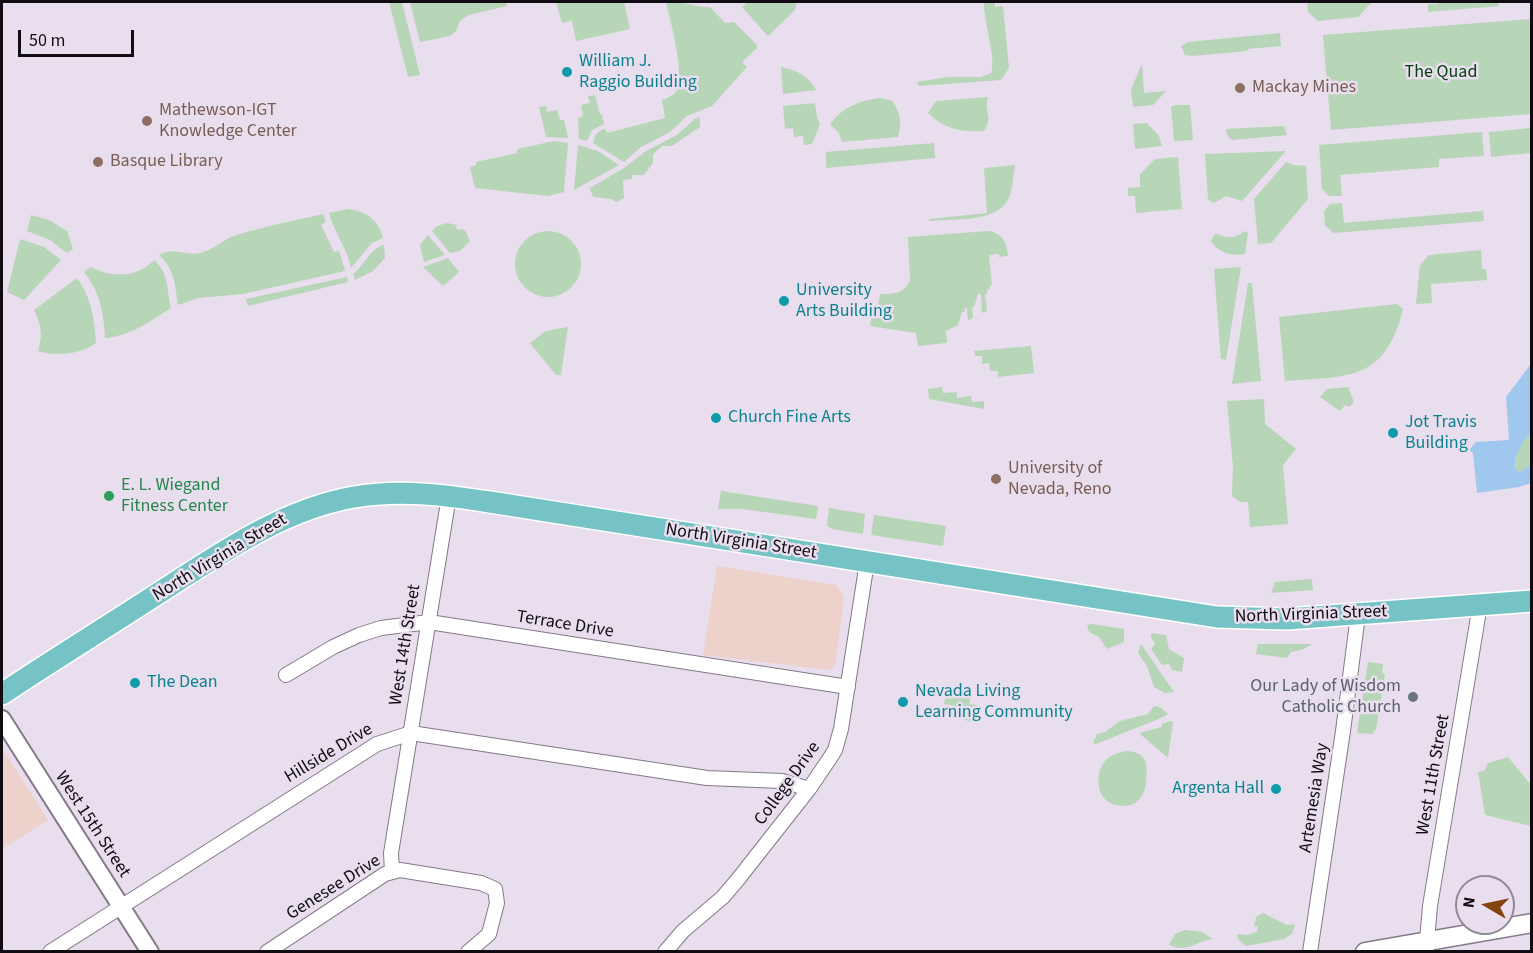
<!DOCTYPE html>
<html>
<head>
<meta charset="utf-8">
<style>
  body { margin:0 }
  #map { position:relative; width:1533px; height:953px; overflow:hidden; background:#e9deee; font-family:"Source Sans 3",sans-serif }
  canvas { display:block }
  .frame { position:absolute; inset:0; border:3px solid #100c11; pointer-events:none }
  .north { position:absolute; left:1455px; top:875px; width:60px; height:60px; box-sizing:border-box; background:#e9deee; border:2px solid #928a96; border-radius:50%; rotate:279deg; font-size:16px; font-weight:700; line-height:24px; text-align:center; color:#100c11 }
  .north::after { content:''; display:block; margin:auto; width:21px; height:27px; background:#854312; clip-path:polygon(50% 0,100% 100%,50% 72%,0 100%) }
  .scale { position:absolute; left:18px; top:30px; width:116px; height:27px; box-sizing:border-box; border:3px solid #100c11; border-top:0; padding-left:8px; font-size:18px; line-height:21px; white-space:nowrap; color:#100c11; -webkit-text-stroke:4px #e9deee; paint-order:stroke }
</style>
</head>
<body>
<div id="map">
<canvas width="1533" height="953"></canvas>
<div class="frame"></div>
<div class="north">N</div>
<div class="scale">50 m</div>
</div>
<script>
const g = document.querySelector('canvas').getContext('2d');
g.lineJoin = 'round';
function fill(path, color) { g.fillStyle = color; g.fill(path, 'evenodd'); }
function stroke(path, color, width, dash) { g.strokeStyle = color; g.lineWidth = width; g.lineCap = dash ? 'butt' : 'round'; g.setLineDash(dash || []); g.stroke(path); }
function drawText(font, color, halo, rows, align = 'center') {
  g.font = font + ' "Source Sans 3",sans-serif'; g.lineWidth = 5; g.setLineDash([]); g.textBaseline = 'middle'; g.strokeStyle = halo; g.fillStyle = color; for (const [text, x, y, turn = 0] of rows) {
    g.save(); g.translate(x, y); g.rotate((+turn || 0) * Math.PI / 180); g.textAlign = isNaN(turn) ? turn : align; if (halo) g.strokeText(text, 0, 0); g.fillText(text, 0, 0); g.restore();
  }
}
const commercial = new Path2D(`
  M 717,566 L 836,585 L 842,593 L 844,600 L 835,665 L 832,668 L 829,670 L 703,655 Z
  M 2,748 L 48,820 L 2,849 Z`);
const green = new Path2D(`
  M 389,2 L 402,2 L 420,75 L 408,77 Z
  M 410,2 L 506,2 L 507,6 L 469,15 L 460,21 L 456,31 L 450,36 L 420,42 Z
  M 556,2 L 624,2 L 630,29 L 576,41 L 572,21 L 562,23 Z
  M 666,2 C 682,1 694,7 710,7 L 725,23 L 734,22 L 757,45 L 757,48 L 742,62 L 747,67 L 712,106 L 687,116 L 670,132 L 641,147 L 624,162 L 593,143 C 594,136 598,130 605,129 L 607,133 L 665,118 L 662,100 C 667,98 673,96 677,90 C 685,73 670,20 666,2 Z
  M 744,2 L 797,2 L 795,10 L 768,36 L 742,7 L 746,4 Z
  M 984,2 L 995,2 L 995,7 L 1003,6 L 1009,68 L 1001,80 L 919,86 L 917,82 L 948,77 L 981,77 L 991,73 C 997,61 983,20 984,2 Z
  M 1307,2 L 1371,2 L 1371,3 L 1358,17 L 1318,21 L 1308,12 Z
  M 1438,2 L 1498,2 L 1499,6 L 1428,12 L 1428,4 L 1438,4 Z
  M 1531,19 L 1531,114 L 1331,130 L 1323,35 Z
  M 1280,33 L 1281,46 L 1248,49 L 1247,51 L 1193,56 L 1185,55 L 1181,46 L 1188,42 Z
  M 1142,64 L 1144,93 L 1166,91 L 1153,105 L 1133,107 L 1131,89 Z
  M 781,67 C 796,70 808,75 816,90 L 783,94 Z
  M 595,95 L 600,114 L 602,114 L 604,124 L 592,130 L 587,141 L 579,139 L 578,118 L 583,116 L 581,105 L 590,103 L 588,96 Z
  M 988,97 C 983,111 994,117 984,131 C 961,132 946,130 928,113 L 936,101 Z
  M 881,98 L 892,101 C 901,113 902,123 898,137 L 842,142 L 839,133 L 830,124 C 843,107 860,100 881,98 Z
  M 815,103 L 817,117 L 820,124 L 812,144 L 804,145 L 803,136 L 794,137 L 793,128 L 785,129 L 783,106 Z
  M 1176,105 L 1190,105 L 1193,140 L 1174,141 L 1171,107 Z
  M 546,106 L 547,112 L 557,110 L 560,120 L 564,120 L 568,138 L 546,137 L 539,107 Z
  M 700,117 L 700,127 L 672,146 L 662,146 L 653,154 L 653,163 L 644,175 L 632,175 L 632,179 L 623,180 L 624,198 L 617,202 L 611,199 L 593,197 L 590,188 L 624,168 L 646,151 L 677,135 L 695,119 Z
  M 1147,123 L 1159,136 L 1162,146 L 1135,149 L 1133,124 Z
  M 1284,126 L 1287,135 L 1232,140 L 1227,135 L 1226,129 Z
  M 1531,128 L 1531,153 L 1491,157 L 1489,132 Z
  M 1482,132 L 1484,156 L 1439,159 L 1439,167 L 1340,175 L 1342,196 L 1329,196 L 1322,189 L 1319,145 Z
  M 554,141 L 568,143 L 564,192 L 548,196 L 475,188 L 470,167 L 476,165 L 476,162 L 517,153 L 517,149 Z
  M 934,143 L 935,158 L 826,168 L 826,152 Z
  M 578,145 L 598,151 L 619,165 L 574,190 Z
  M 1286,151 L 1242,201 L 1226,196 L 1214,203 L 1208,199 L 1205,154 Z
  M 1178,157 L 1182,209 L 1136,213 L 1135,196 L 1128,196 L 1128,188 L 1140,187 L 1140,174 L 1155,159 Z
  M 1286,162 L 1293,165 L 1306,166 L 1308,199 L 1271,243 L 1258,244 L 1254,199 Z
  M 1015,165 C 1013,176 1013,189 1009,198 C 998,223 952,219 929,221 L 929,219 L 987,213 L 984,168 Z
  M 1342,203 L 1344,223 L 1483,211 L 1484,221 L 1334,233 L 1325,226 L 1324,211 L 1330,204 Z
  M 348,209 C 366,211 379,220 383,238 L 372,243 L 351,268 C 347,248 334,232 329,213 Z
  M 323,214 L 326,222 L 321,225 L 334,252 L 339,251 L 345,271 L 243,294 L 198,298 L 178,305 C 175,286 175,269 159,255 C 171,247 186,256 200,253 C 214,250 223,239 237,235 C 265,226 294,221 323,214 Z
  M 31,215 L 49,220 L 67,231 L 73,249 L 67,253 L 50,240 L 27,231 Z
  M 447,223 L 457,225 L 456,229 L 465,230 L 470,241 L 460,251 L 450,253 L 432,231 L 437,226 Z
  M 988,231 C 1002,233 1007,242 1008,256 L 999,257 L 999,254 L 989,255 L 992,285 L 990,285 L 990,289 L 987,290 L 987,294 L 985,294 L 987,311 L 982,313 L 981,294 L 978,294 L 974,307 L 972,308 L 973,318 L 968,320 L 967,308 L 964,308 L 965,312 L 962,312 L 958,325 L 946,331 L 947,343 L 918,346 L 916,333 L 870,326 L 874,306 L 878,306 L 880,294 C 893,294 905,294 910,280 L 908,237 Z
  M 1245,231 L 1248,233 L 1245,254 C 1231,256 1222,254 1212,243 L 1211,240 L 1216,233 C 1227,240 1235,238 1245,231 Z
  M515 264a33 33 0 1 1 66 0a33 33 0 1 1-66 0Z
  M 428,235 L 445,255 L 424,262 L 420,245 Z
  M 20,239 L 44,247 L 61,260 L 24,300 L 7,292 Z
  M 384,245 L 385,258 L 373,271 L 355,280 L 353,274 C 365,265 369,249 384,245 Z
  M 1481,250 L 1482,269 L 1486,269 L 1487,280 L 1431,284 L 1432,303 L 1416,304 L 1420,265 L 1429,255 Z
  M 448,258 L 459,272 L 443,286 L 423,267 Z
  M 154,260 C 170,274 166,290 171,308 C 150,321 131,336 105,338 C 104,313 100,292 84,272 L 90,267 C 112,278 137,278 154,260 Z
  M 1241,267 L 1226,360 L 1221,359 L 1214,269 Z
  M 347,277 L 348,282 L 248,306 L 246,299 Z
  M 77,278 C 92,299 94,318 96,343 C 82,354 55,357 38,351 C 43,336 41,324 34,310 Z
  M 1248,283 L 1252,283 L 1261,381 L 1232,384 Z
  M 1397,304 L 1403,309 C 1385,382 1348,376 1285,381 L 1279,317 Z
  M 568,327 L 561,375 L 556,375 L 530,343 L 546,331 Z
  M 1031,346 L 1034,373 L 998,377 L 998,371 L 990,371 L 989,363 L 982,364 L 982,356 L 975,356 L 974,351 Z
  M 942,387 L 943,393 L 957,392 L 957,398 L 971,396 L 972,402 L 984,401 L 984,409 L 929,399 L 928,389 Z
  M 1348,387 L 1354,402 L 1349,407 L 1345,405 L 1340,411 L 1320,397 L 1327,389 Z
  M 1264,399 L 1265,424 L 1296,449 L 1283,465 L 1288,524 L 1250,527 L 1248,502 L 1240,502 L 1232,496 L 1233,467 L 1227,401 Z
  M 1531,430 L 1531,464 L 1520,472 L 1515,470 C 1514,456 1521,440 1531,430 Z
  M 721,491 L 818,506 L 816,519 L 742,509 L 718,509 Z
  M 829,508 L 865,514 L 863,534 L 832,529 L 827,526 Z
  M 874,515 L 946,526 L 943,546 L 871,535 Z
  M 1312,579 L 1313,590 L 1271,593 L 1275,582 Z
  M 1092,624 L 1124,629 L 1124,642 L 1107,649 L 1099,637 L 1089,632 L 1087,625 Z
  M 1151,633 L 1166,635 L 1169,649 L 1184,658 L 1182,672 L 1172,670 L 1169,664 L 1162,665 L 1151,649 L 1155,644 L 1151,637 Z
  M 1141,644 L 1174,692 L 1165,693 L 1154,687 L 1147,666 L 1138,653 Z
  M 1258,644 L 1313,644 L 1301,650 L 1291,652 L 1287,658 L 1256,654 Z
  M 1368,662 L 1383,664 L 1382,673 L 1385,674 L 1376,729 L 1372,734 L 1357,733 Z
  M 955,685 L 968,687 L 966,695 L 971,696 L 969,704 L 978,705 L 975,722 L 959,719 L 959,715 L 951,714 L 952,705 L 944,704 L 947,688 L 955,689 Z
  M 1154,706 L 1160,707 L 1168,714 L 1161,718 L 1096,744 L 1093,743 L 1097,734 L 1105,732 L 1120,721 L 1148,714 Z
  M 1170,721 L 1173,722 L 1168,758 L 1139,733 L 1162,727 L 1162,724 Z
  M 1125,751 C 1148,751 1148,765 1146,783 C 1143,802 1132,810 1113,804 C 1095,799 1094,769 1108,758 C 1113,754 1120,753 1125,751 Z
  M 1508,757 L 1531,785 L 1531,826 L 1485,815 L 1478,772 L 1484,771 L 1488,763 Z
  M 1263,913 L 1287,925 L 1295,924 L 1292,934 L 1284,939 L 1246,946 L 1238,939 L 1237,934 L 1247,935 L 1257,932 L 1258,927 L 1254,926 L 1256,917 Z
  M 1184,930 L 1202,932 L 1213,939 C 1194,942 1189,953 1169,945 L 1175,934 Z`);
const water = new Path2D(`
  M 1531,364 C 1532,375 1533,425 1531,431 C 1523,444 1513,454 1515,470 L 1520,472 L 1531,464 L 1531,483 L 1519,487 L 1477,493 L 1473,453 L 1469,450 L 1476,442 L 1509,440 L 1506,397 Z`);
const minor = new Path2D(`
  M 286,675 L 333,647 L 359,635 L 381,628 L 429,622 L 848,687
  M 392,871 L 391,853 L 449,496
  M 50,952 L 377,744 L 411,733 L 707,778 L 782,781 L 809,789
  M 267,952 L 385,874 L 400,870 L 481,883 L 495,889 L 497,903 L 489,934 L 468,952
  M 665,952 L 683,931 L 723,897 L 739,878 L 809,789 L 830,758 L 835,750 L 841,729 L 867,562
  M 1310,952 L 1343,731 L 1358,615
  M 1426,952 L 1430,906 L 1480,605`);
const tertiary = new Path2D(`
  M 2,719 L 150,952`);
const secondary = new Path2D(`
  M 1365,952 L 1532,923`);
const primary = new Path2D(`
  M 2,694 C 51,661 102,630 151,598 C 214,558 279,510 354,497 C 400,489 444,495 490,502 L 1217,617 L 1287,619 L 1532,601`);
const markers = [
  [567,72,6,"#0f9aa8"],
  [1240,88,6,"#8d6e63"],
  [147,121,6,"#8d6e63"],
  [98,162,6,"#8d6e63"],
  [784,301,6,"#0f9aa8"],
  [716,418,6,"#0f9aa8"],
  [1393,433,6,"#0f9aa8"],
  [996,479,6,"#8d6e63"],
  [109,496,6,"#2e9e5b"],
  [135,683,6,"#0f9aa8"],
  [1413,697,6,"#6b7280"],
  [903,702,6,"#0f9aa8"],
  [1276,789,6,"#0f9aa8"]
];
const cultureNames = [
  ["William J.",579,62],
  ["Raggio Building",579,83],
  ["University",796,291],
  ["Arts Building",796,312],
  ["Church Fine Arts",728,418],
  ["Jot Travis",1405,423],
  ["Building",1405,444],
  ["The Dean",147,683],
  ["Nevada Living",915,692],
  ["Learning Community",915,713],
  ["Argenta Hall",1264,789,"right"]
];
const parkNames = [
  ["The Quad",1441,73]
];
const educationNames = [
  ["Mackay Mines",1252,88],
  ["Mathewson-IGT",159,111],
  ["Knowledge Center",159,132],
  ["Basque Library",110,162],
  ["University of",1008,469],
  ["Nevada, Reno",1008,490]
];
const leisureNames = [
  ["E. L. Wiegand",121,486],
  ["Fitness Center",121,507]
];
const streetNames = [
  ["North Virginia Street",741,542,9],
  ["North Virginia Street",220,558,-31],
  ["North Virginia Street",1311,615,-2],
  ["Terrace Drive",565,625,9],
  ["West 14th Street",406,645,-81],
  ["Hillside Drive",329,754,-31],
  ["West 11th Street",1434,775,-80],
  ["College Drive",788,784,-54],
  ["Artemesia Way",1315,798,-81],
  ["West 15th Street",92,825,57],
  ["Genesee Drive",334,888,-32]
];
const worshipNames = [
  ["Our Lady of Wisdom",1401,687],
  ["Catholic Church",1401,708]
];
fill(commercial, '#ecd2cb');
fill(green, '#b7d5b7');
fill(water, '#a0c7ed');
stroke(minor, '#847988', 16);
stroke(tertiary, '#847988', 20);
stroke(secondary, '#847988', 21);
stroke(primary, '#fff', 24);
stroke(minor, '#fff', 14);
stroke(tertiary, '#fff', 16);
stroke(secondary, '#fff', 18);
stroke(primary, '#76c3c6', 21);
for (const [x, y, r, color] of markers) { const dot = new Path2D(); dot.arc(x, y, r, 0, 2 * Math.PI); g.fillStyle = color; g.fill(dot); stroke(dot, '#e9deee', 2); }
drawText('18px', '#0d838f', '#e9deee', cultureNames, 'left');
drawText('18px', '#064210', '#e9deee', parkNames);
drawText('18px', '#785e54', '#e9deee', educationNames, 'left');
drawText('18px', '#27864d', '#e9deee', leisureNames, 'left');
drawText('18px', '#100c11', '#e9deee', streetNames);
drawText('18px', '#5b616d', '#e9deee', worshipNames, 'right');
</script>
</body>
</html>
